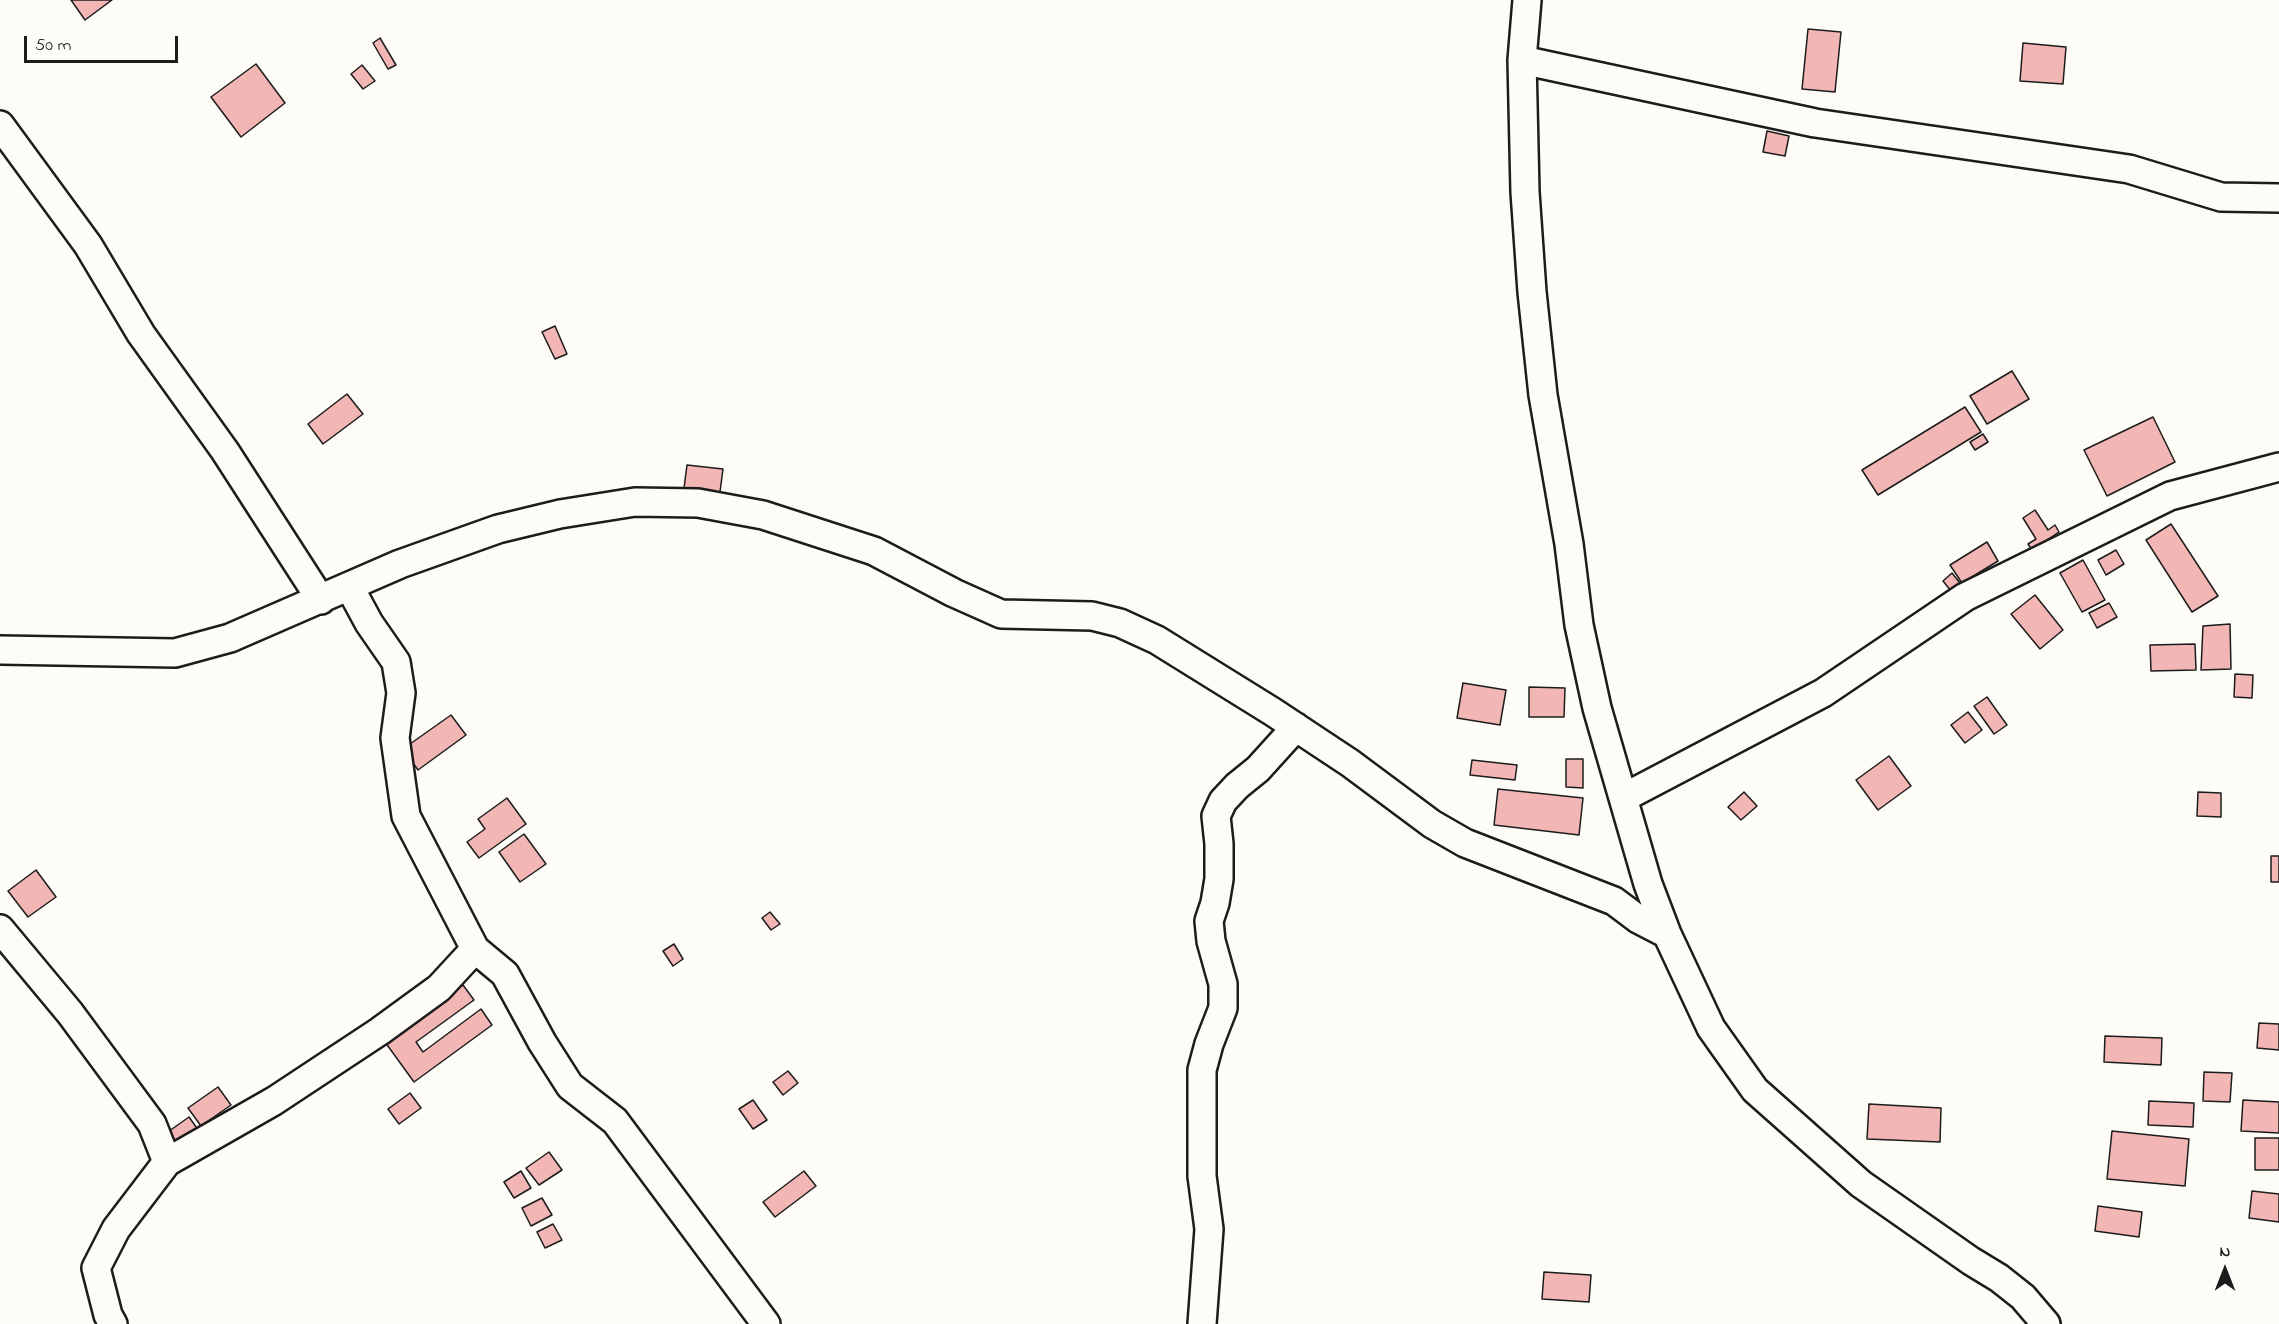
<!DOCTYPE html>
<html>
<head>
<meta charset="utf-8">
<style>
  body { margin:0 }
  #map { position:relative; width:2279px; height:1324px; overflow:hidden; background:#fdfcf7; font-family:"Indie Flower",sans-serif }
  canvas { display:block }
  .north { position:absolute; left:2195px; top:1240px; width:60px; height:60px; -webkit-text-stroke:4px #fdfcf7; paint-order:stroke; rotate:0deg; font-size:16px; font-weight:700; line-height:24px; text-align:center; color:#1c1c1c }
  .north::after { content:''; display:block; margin:auto; width:21px; height:27px; background:#1c1c1c; clip-path:polygon(50% 0,100% 100%,50% 72%,0 100%) }
  .scale { position:absolute; left:24px; top:36px; width:154px; height:27px; box-sizing:border-box; border:3px solid #1c1c1c; border-top:0; padding-left:8px; font-size:18px; line-height:21px; white-space:nowrap; color:#1c1c1c; -webkit-text-stroke:4px #fdfcf7; paint-order:stroke }
</style>
</head>
<body>
<div id="map">
<canvas width="2279" height="1324"></canvas>
<div class="north">N</div>
<div class="scale">50 m</div>
</div>
<script>
const g = document.querySelector('canvas').getContext('2d');
g.lineJoin = 'round';
function fill(path, color) { g.fillStyle = color; g.fill(path, 'evenodd'); }
function stroke(path, color, width, dash) { g.strokeStyle = color; g.lineWidth = width; g.lineCap = dash ? 'butt' : 'round'; g.setLineDash(dash || []); g.stroke(path); }
const building = new Path2D(`
  M 71,0 L 112,0 L 85,20 Z
  M 1808,29 L 1841,32 L 1835,92 L 1802,89 Z
  M 380,38 L 396,65 L 388,69 L 373,43 Z
  M 2023,43 L 2066,47 L 2063,84 L 2020,81 Z
  M 256,64 L 285,103 L 241,137 L 211,97 Z
  M 362,65 L 375,81 L 363,89 L 351,74 Z
  M 1767,131 L 1789,136 L 1785,156 L 1763,152 Z
  M 555,326 L 567,354 L 555,359 L 542,332 Z
  M 2012,371 L 2029,399 L 1987,424 L 1970,396 Z
  M 347,394 L 363,414 L 323,444 L 308,424 Z
  M 1965,407 L 1981,432 L 1878,495 L 1862,470 Z
  M 2153,417 L 2175,462 L 2107,496 L 2084,450 Z
  M 1983,434 L 1988,442 L 1975,450 L 1970,442 Z
  M 687,465 L 723,469 L 720,492 L 684,488 Z
  M 2035,510 L 2048,530 L 2055,525 L 2059,532 L 2032,550 L 2028,544 L 2036,539 L 2023,518 Z
  M 2171,524 L 2218,596 L 2192,612 L 2146,540 Z
  M 1987,542 L 1998,561 L 1962,583 L 1950,565 Z
  M 2116,550 L 2124,564 L 2106,575 L 2098,560 Z
  M 2083,560 L 2105,600 L 2082,612 L 2060,573 Z
  M 1952,573 L 1960,583 L 1951,591 L 1943,581 Z
  M 2035,595 L 2063,630 L 2040,649 L 2011,614 Z
  M 2109,603 L 2117,617 L 2097,628 L 2089,613 Z
  M 2230,624 L 2231,669 L 2201,670 L 2203,626 Z
  M 2195,644 L 2196,670 L 2151,671 L 2150,645 Z
  M 2235,674 L 2253,675 L 2252,698 L 2234,697 Z
  M 1463,683 L 1506,690 L 1500,725 L 1457,718 Z
  M 1529,687 L 1565,688 L 1564,717 L 1529,717 Z
  M 1987,697 L 2007,725 L 1994,734 L 1974,706 Z
  M 1968,712 L 1982,730 L 1965,743 L 1951,725 Z
  M 451,715 L 466,735 L 418,770 L 403,749 Z
  M 1889,756 L 1911,786 L 1878,810 L 1856,780 Z
  M 1566,759 L 1583,759 L 1583,788 L 1566,787 Z
  M 1472,760 L 1517,765 L 1515,780 L 1470,775 Z
  M 1498,789 L 1583,798 L 1579,835 L 1494,825 Z
  M 1744,792 L 1757,806 L 1741,820 L 1728,807 Z
  M 2198,792 L 2221,793 L 2221,817 L 2197,816 Z
  M 507,798 L 526,824 L 479,858 L 467,842 L 485,829 L 478,819 Z
  M 524,834 L 546,864 L 520,882 L 499,852 Z
  M 2271,856 L 2279,856 L 2279,882 L 2271,882 Z
  M 36,870 L 56,897 L 28,917 L 8,891 Z
  M 770,912 L 780,924 L 771,930 L 762,918 Z
  M 674,944 L 683,959 L 673,966 L 663,951 Z
  M 463,985 L 474,1000 L 416,1042 L 423,1052 L 481,1009 L 492,1025 L 414,1082 L 385,1042 Z
  M 2259,1023 L 2279,1024 L 2279,1050 L 2257,1048 Z
  M 2105,1036 L 2162,1038 L 2161,1065 L 2104,1062 Z
  M 788,1071 L 798,1083 L 783,1095 L 773,1082 Z
  M 2204,1072 L 2232,1073 L 2230,1102 L 2203,1101 Z
  M 218,1087 L 231,1105 L 201,1126 L 188,1108 Z
  M 410,1093 L 421,1108 L 399,1124 L 388,1109 Z
  M 753,1100 L 767,1120 L 753,1129 L 739,1109 Z
  M 2243,1100 L 2279,1102 L 2279,1133 L 2241,1131 Z
  M 2149,1101 L 2194,1103 L 2193,1127 L 2148,1125 Z
  M 1869,1104 L 1941,1108 L 1940,1142 L 1867,1139 Z
  M 189,1117 L 199,1131 L 175,1148 L 165,1134 Z
  M 2112,1131 L 2189,1139 L 2185,1186 L 2107,1179 Z
  M 2255,1138 L 2279,1138 L 2279,1170 L 2255,1170 Z
  M 549,1152 L 562,1170 L 539,1185 L 526,1168 Z
  M 521,1171 L 531,1188 L 514,1198 L 504,1182 Z
  M 804,1171 L 816,1186 L 775,1217 L 763,1202 Z
  M 2252,1191 L 2279,1194 L 2279,1222 L 2249,1218 Z
  M 542,1198 L 552,1215 L 531,1226 L 522,1208 Z
  M 2098,1206 L 2142,1212 L 2139,1237 L 2095,1231 Z
  M 553,1224 L 562,1240 L 545,1248 L 537,1232 Z
  M 1544,1272 L 1591,1275 L 1589,1302 L 1542,1299 Z`);
const minor = new Path2D(`
  M 1527,0 L 1522,60 L 1525,192 L 1532,292 L 1543,395 L 1569,544 L 1579,625 L 1597,708 L 1648,884 L 1667,934 L 1711,1028 L 1755,1090 L 1861,1184 L 1971,1261 L 1999,1278 L 2023,1297 L 2046,1324
  M 1522,60 L 1815,123 L 2129,169 L 2221,197 L 2279,198
  M 0,125 L 88,245 L 141,334 L 225,451 L 321,600
  M 349,586 L 369,623 L 396,662 L 401,693 L 395,738 L 406,816 L 475,949 L 505,974 L 542,1042 L 570,1086 L 615,1121 L 766,1324
  M 0,650 L 175,653 L 230,638 L 400,564 L 498,529 L 560,514 L 635,502 L 698,503 L 763,515 L 874,551 L 954,593 L 1001,614 L 1092,616 L 1120,623 L 1157,640 L 1273,712 L 1350,763 L 1432,824 L 1465,843 L 1614,901 L 1638,919 L 1667,934
  M 1623,798 L 1823,693 L 1965,597 L 2170,496 L 2279,467
  M 0,929 L 70,1013 L 152,1124 L 167,1162
  M 113,1324 L 108,1315 L 96,1268 L 116,1229 L 167,1162 L 274,1101 L 380,1031 L 439,988 L 475,949
  M 1202,1324 L 1209,1229 L 1202,1176 L 1202,1070 L 1209,1044 L 1223,1008 L 1223,984 L 1211,941 L 1209,921 L 1215,903 L 1219,879 L 1219,844 L 1216,816 L 1223,801 L 1237,786 L 1258,769 L 1296,727`);
fill(building, '#f2b6b4');
stroke(building, '#1c1c1c', 1.5);
stroke(minor, '#1c1c1c', 32);
stroke(minor, '#fdfcf7', 27);
</script>
</body>
</html>
